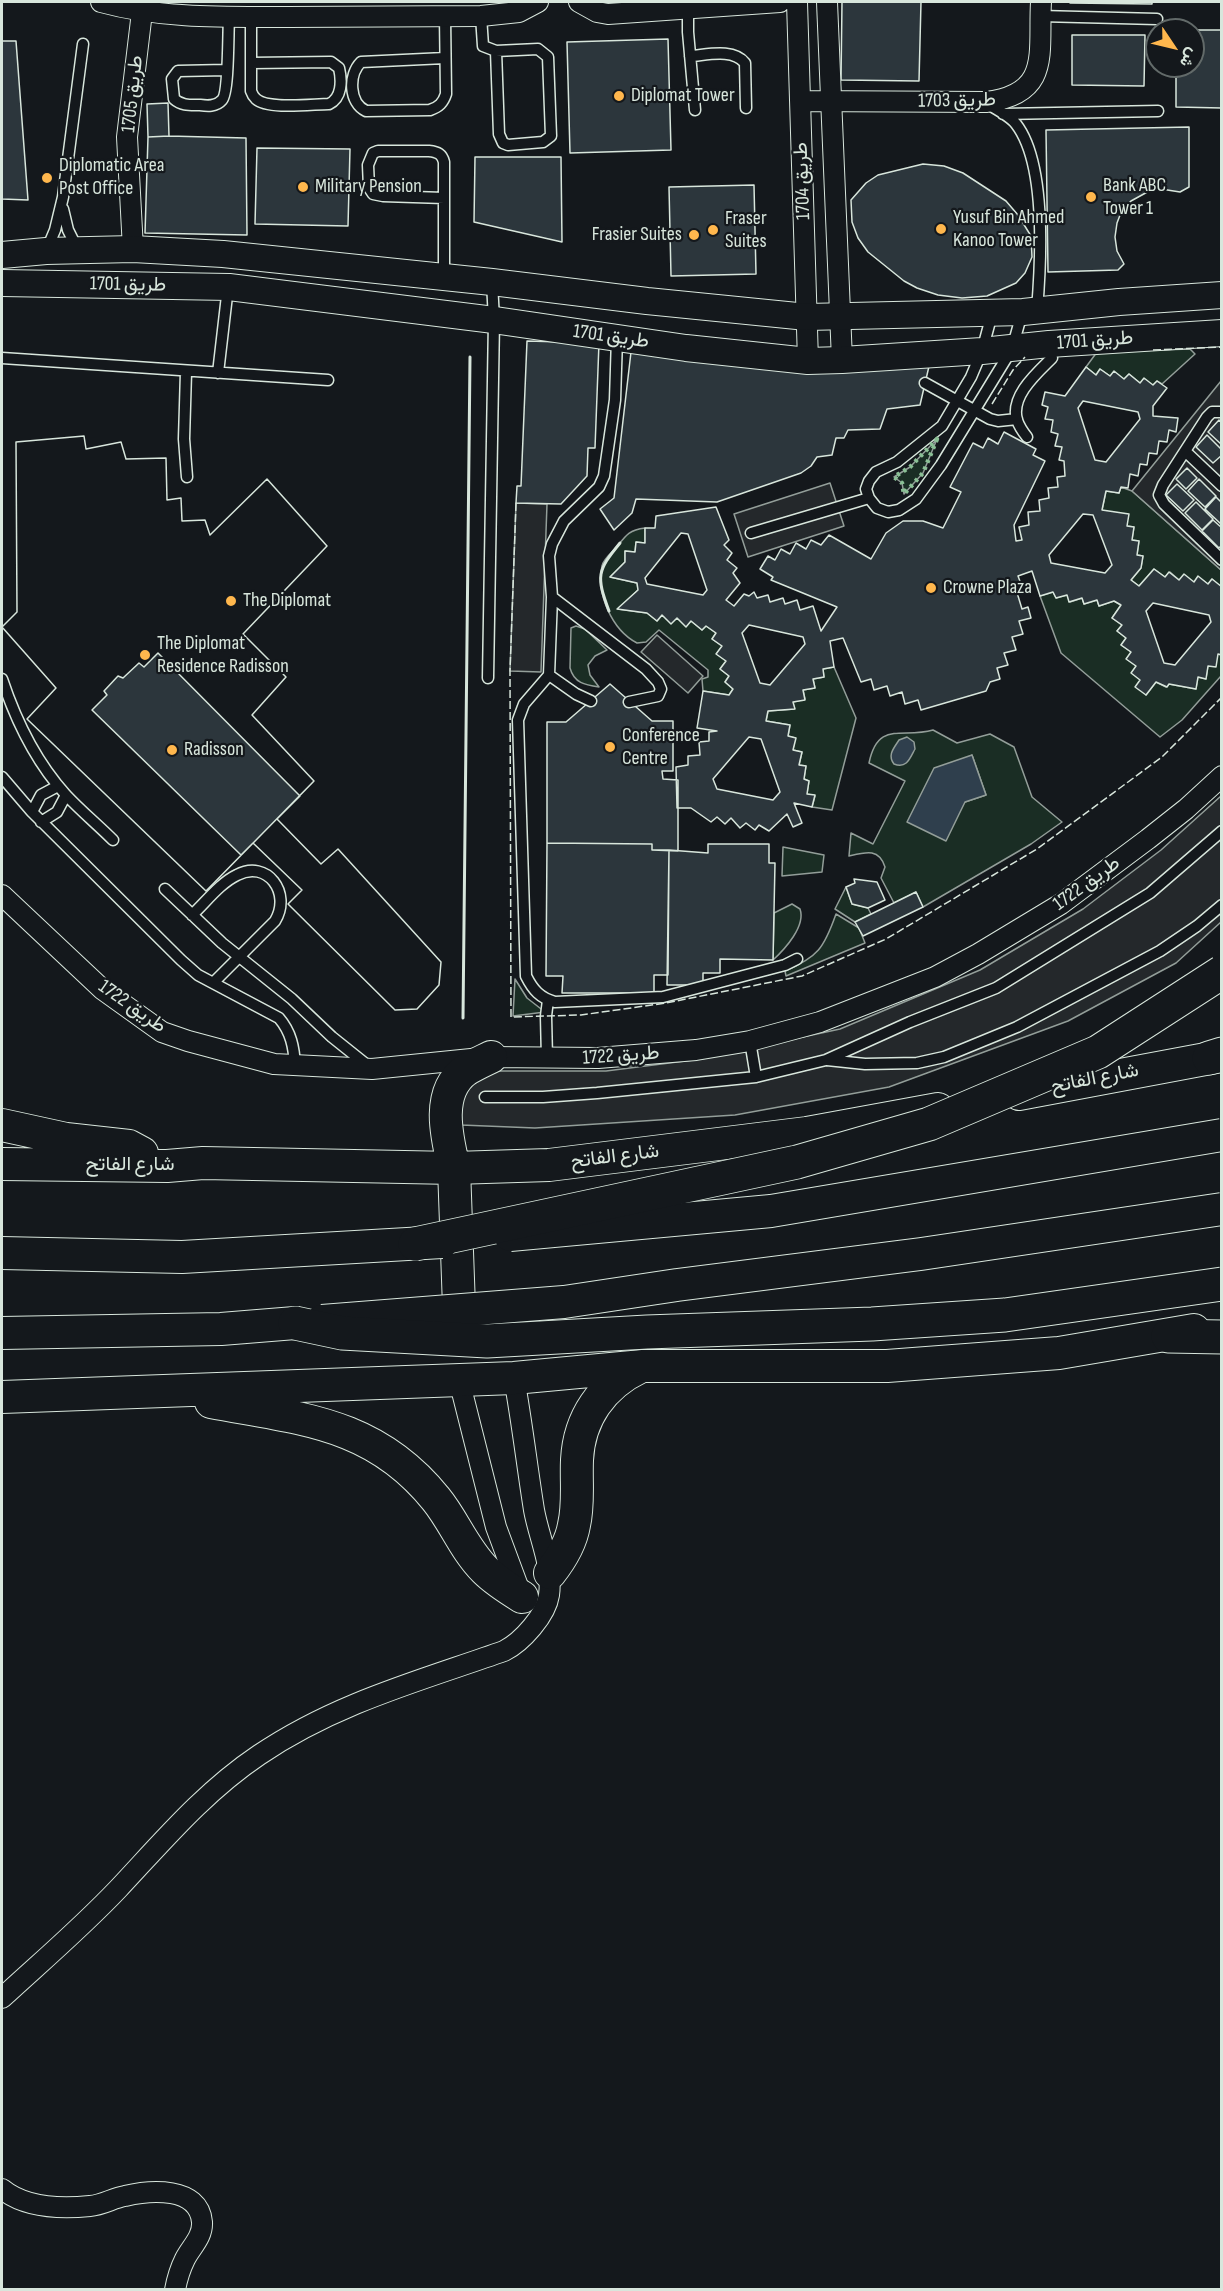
<!DOCTYPE html>
<html>
<head>
<meta charset="utf-8">
<style>
  body { margin:0 }
  #map { position:relative; width:1223px; height:2291px; overflow:hidden; background:#14181c; font-family:"Sofia Sans Condensed",Vazirmatn,sans-serif }
  canvas { display:block }
  .frame { position:absolute; inset:0; border:3px solid #d8e6dc; pointer-events:none }
  .north { position:absolute; left:1145px; top:18px; width:60px; height:60px; box-sizing:border-box; background:#14181c; border:2px solid #626a69; border-radius:50%; rotate:125deg; font-size:16px; font-weight:700; line-height:24px; text-align:center; color:#d8e6dc }
  .north::after { content:''; display:block; margin:auto; width:21px; height:27px; background:#ffb74d; clip-path:polygon(50% 0,100% 100%,50% 72%,0 100%) }
</style>
</head>
<body>
<div id="map">
<canvas width="1223" height="2291"></canvas>
<div class="frame"></div>
<div class="north">ش</div>
</div>
<script>
const g = document.querySelector('canvas').getContext('2d');
g.lineJoin = 'round';
function fill(path, color) { g.fillStyle = color; g.fill(path, 'evenodd'); }
function stroke(path, color, width, dash) { g.strokeStyle = color; g.lineWidth = width; g.lineCap = dash ? 'butt' : 'round'; g.setLineDash(dash || []); g.stroke(path); }
function drawText(font, color, halo, rows, align = 'center') {
  g.font = font + ' "Sofia Sans Condensed",Vazirmatn,sans-serif'; g.lineWidth = 4.5; g.setLineDash([]); g.textBaseline = 'middle'; g.strokeStyle = halo; g.fillStyle = color; for (const [text, x, y, turn = 0] of rows) {
    g.save(); g.translate(x, y); g.rotate((+turn || 0) * Math.PI / 180); g.textAlign = isNaN(turn) ? turn : align; if (halo) g.strokeText(text, 0, 0); g.fillText(text, 0, 0); g.restore();
  }
}
const green = new Path2D(`
  M 1190,349 L 1195,354 L 1162,384 L 1157,381 L 1153,385 L 1140,383 L 1129,374 L 1124,379 L 1110,376 L 1100,369 L 1096,375 L 1086,367 L 1097,352 Z
  M 937,439 L 923,473 L 904,494 L 902,483 L 894,477 L 910,467 Z
  M 1121,487 L 1132,491 L 1221,570 L 1221,587 L 1212,579 L 1208,584 L 1198,577 L 1194,582 L 1179,580 L 1170,572 L 1165,577 L 1154,569 L 1139,586 L 1131,580 L 1141,568 L 1143,556 L 1137,555 L 1139,541 L 1132,540 L 1134,527 L 1127,526 L 1102,510 L 1106,491 L 1119,493 Z
  M 645,528 L 645,543 L 636,542 L 635,552 L 625,551 L 625,562 L 610,577 L 637,583 L 638,590 L 618,609 L 647,613 L 657,621 L 662,615 L 671,623 L 677,618 L 686,626 L 691,621 L 702,630 L 706,626 L 716,633 L 712,639 L 722,646 L 717,654 L 726,661 L 720,669 L 729,676 L 725,682 L 733,689 L 729,695 L 703,691 L 702,679 L 708,677 L 708,670 L 659,630 L 646,642 L 637,643 C 612,630 596,594 602,566 C 603,560 611,553 616,548 C 626,535 629,530 645,528 Z
  M 1053,592 L 1056,598 L 1067,595 L 1070,602 L 1082,598 L 1084,604 L 1097,600 L 1099,606 L 1114,601 L 1121,605 L 1112,618 L 1122,625 L 1117,631 L 1126,638 L 1121,645 L 1131,652 L 1127,659 L 1136,666 L 1146,695 L 1156,682 L 1166,687 L 1169,684 L 1196,689 L 1198,677 L 1206,679 L 1208,666 L 1218,654 L 1221,655 L 1221,676 L 1182,720 L 1160,737 L 1061,653 L 1040,596 Z
  M 576,626 L 585,629 L 607,650 L 595,656 L 588,665 L 590,675 L 599,687 C 585,685 574,683 570,668 L 571,628 Z
  M 834,667 L 856,718 L 832,810 L 812,807 L 815,796 L 807,794 L 809,781 L 804,779 L 806,766 L 799,765 L 802,752 L 793,750 L 795,738 L 788,736 L 790,725 L 766,721 L 768,711 L 794,709 L 793,702 L 805,699 L 803,690 L 815,688 L 813,679 L 824,677 L 823,669 Z
  M 933,730 L 957,743 L 990,734 L 1014,747 L 1032,797 L 1062,822 L 1031,844 L 923,907 L 916,892 L 894,903 L 881,878 L 885,867 C 879,848 866,852 849,856 L 851,833 L 873,844 L 905,781 L 869,763 C 878,720 902,739 933,730 ZM 972,755 L 986,795 L 965,802 Z
  M 783,847 L 824,855 L 822,872 L 782,876 Z
  M 846,887 L 852,904 L 868,908 L 871,914 L 855,922 L 835,909 Z
  M 792,904 L 800,909 C 806,926 785,949 773,960 L 774,913 Z
  M 836,914 L 859,928 L 865,943 L 786,976 L 785,971 C 818,957 824,948 836,914 Z
  M 515,979 L 527,998 L 545,1012 L 513,1016 Z`);
const parking = new Path2D(`
  M 1221,381 L 1221,570 L 1132,491 Z
  M 830,483 L 844,526 L 748,557 L 734,514 Z
  M 516,503 L 547,504 L 541,672 L 510,671 Z
  M 657,635 L 703,676 L 688,693 L 641,652 Z
  M 1221,796 L 1221,922 L 1176,963 L 1068,1021 L 889,1087 L 735,1115 L 535,1128 L 461,1125 L 460,1094 L 485,1073 L 499,1071 L 606,1071 L 701,1059 L 840,1029 L 980,970 L 1083,909 L 1161,850 Z`);
const water = new Path2D(`
  M 907,737 L 914,742 L 915,749 C 910,758 907,769 894,764 C 887,755 894,748 899,740 Z
  M 972,755 L 986,795 L 965,802 L 946,841 L 907,822 L 934,768 Z`);
const building = new Path2D(`
  M 842,2 L 921,2 L 919,81 L 841,80 Z
  M 1070,2 L 1152,2 L 1152,4 L 1070,3 Z
  M 1176,30 L 1222,30 L 1222,108 L 1176,107 L 1176,66 L 1193,66 L 1193,30 Z
  M 1072,35 L 1145,35 L 1144,86 L 1072,85 Z
  M 668,39 L 671,150 L 570,153 L 567,42 Z
  M 2,41 L 16,41 L 28,200 L 2,199 Z
  M 168,103 L 169,136 L 148,137 L 147,104 Z
  M 1189,127 L 1189,187 L 1180,192 L 1161,189 L 1151,190 L 1131,201 L 1122,210 L 1117,223 L 1115,237 L 1117,251 L 1124,264 L 1118,270 L 1048,272 L 1046,130 Z
  M 169,136 L 246,138 L 247,235 L 145,233 L 148,137 Z
  M 257,148 L 350,149 L 348,226 L 255,224 Z
  M 475,157 L 561,157 L 562,242 L 474,222 Z
  M 923,164 L 944,166 L 963,173 L 1006,201 L 1018,215 L 1031,236 L 1032,257 L 1025,273 L 1016,283 L 987,296 L 962,298 L 938,295 L 917,288 L 904,281 L 868,252 L 858,238 L 852,222 L 851,200 L 866,183 L 878,175 Z
  M 754,185 L 756,274 L 671,276 L 669,187 Z
  M 527,341 L 599,343 L 595,448 L 588,448 L 587,476 L 561,504 L 516,503 L 517,486 L 521,486 Z
  M 631,352 L 930,362 L 920,405 L 887,409 L 880,429 L 848,430 L 844,438 L 836,438 L 832,455 L 817,457 L 811,466 L 801,473 L 717,502 L 636,499 L 632,513 L 614,530 L 600,509 L 614,498 Z
  M 1086,367 L 1096,375 L 1100,369 L 1110,376 L 1114,371 L 1124,379 L 1129,374 L 1140,383 L 1144,378 L 1153,385 L 1157,381 L 1167,388 L 1153,406 L 1153,416 L 1178,418 L 1176,432 L 1169,430 L 1167,442 L 1159,441 L 1157,454 L 1149,453 L 1147,465 L 1140,464 L 1138,476 L 1130,474 L 1128,488 L 1121,487 L 1119,493 L 1106,491 L 1102,510 L 1129,514 L 1127,526 L 1134,527 L 1132,540 L 1139,541 L 1137,555 L 1143,556 L 1141,568 L 1131,580 L 1139,586 L 1154,569 L 1165,577 L 1169,572 L 1179,580 L 1184,574 L 1194,582 L 1198,576 L 1208,584 L 1212,579 L 1222,587 L 1222,655 L 1218,654 L 1216,667 L 1208,666 L 1206,679 L 1198,677 L 1196,689 L 1169,684 L 1167,687 L 1156,682 L 1146,695 L 1135,687 L 1140,680 L 1131,673 L 1136,666 L 1126,659 L 1131,652 L 1121,645 L 1126,638 L 1117,631 L 1122,625 L 1112,618 L 1121,605 L 1114,601 L 1099,606 L 1097,600 L 1084,604 L 1082,598 L 1069,602 L 1067,595 L 1056,598 L 1053,592 L 1040,596 L 1032,571 L 1018,576 L 1021,584 L 1015,586 L 1022,609 L 1028,607 L 1031,618 L 1019,621 L 1023,634 L 1012,637 L 1016,650 L 1004,653 L 1008,665 L 997,668 L 1000,679 L 990,682 L 986,691 L 921,710 L 918,700 L 905,704 L 902,692 L 890,696 L 887,686 L 874,690 L 871,679 L 861,682 L 843,638 L 830,641 L 834,667 L 823,669 L 824,677 L 813,679 L 815,688 L 803,690 L 805,700 L 793,702 L 795,709 L 768,711 L 766,721 L 790,725 L 788,736 L 796,738 L 793,750 L 802,752 L 799,765 L 806,766 L 804,779 L 809,781 L 807,794 L 815,795 L 812,807 L 794,803 L 802,823 L 793,827 L 787,814 L 769,831 L 759,825 L 755,830 L 746,823 L 740,828 L 731,818 L 725,824 L 717,817 L 711,822 L 691,808 L 677,808 L 676,767 L 688,765 L 688,756 L 700,755 L 699,742 L 709,741 L 709,732 L 717,731 L 697,728 L 703,691 L 729,695 L 733,689 L 725,682 L 729,676 L 720,669 L 726,661 L 716,654 L 722,646 L 712,639 L 716,633 L 706,626 L 702,630 L 691,621 L 686,627 L 677,618 L 671,624 L 662,615 L 657,621 L 647,613 L 617,609 L 638,590 L 637,583 L 610,577 L 625,562 L 625,551 L 635,552 L 636,542 L 645,543 L 645,528 L 655,528 L 656,516 L 716,507 L 729,540 L 724,545 L 732,553 L 727,560 L 737,568 L 733,573 L 740,583 L 726,600 L 734,606 L 744,594 L 749,596 L 754,592 L 757,598 L 768,595 L 770,602 L 783,598 L 785,604 L 797,600 L 800,610 L 813,606 L 821,631 L 837,607 L 771,580 L 773,577 L 760,569 L 768,556 L 775,560 L 781,549 L 790,554 L 796,543 L 806,549 L 811,540 L 821,545 L 829,535 L 871,559 L 886,533 L 903,521 L 923,521 L 943,528 L 961,492 L 950,487 L 973,443 L 983,448 L 988,438 L 998,444 L 1004,432 L 1036,449 L 1033,455 L 1045,461 L 1014,525 L 1016,541 L 1022,540 L 1019,527 L 1029,525 L 1028,512 L 1040,511 L 1039,500 L 1049,498 L 1048,488 L 1058,487 L 1057,477 L 1065,476 L 1064,461 L 1059,460 L 1062,447 L 1055,446 L 1058,434 L 1051,432 L 1053,420 L 1045,419 L 1048,407 L 1042,405 L 1045,392 L 1065,396 ZM 1083,401 L 1138,412 L 1140,419 L 1106,462 L 1095,460 L 1078,408 ZM 1083,514 L 1093,515 L 1112,565 L 1105,573 L 1051,563 L 1049,555 ZM 681,533 L 688,534 L 707,590 L 703,595 L 647,584 L 645,578 ZM 1153,603 L 1209,615 L 1211,622 L 1175,665 L 1164,663 L 1146,611 ZM 749,625 L 803,637 L 805,644 L 770,685 L 760,683 L 742,633 ZM 749,737 L 761,739 L 780,792 L 773,800 L 717,789 L 713,779 Z
  M 1219,420 L 1222,423 L 1222,445 L 1208,432 Z
  M 1207,435 L 1222,450 L 1222,455 L 1213,463 L 1196,447 Z
  M 84,436 L 86,449 L 121,442 L 126,459 L 166,458 L 167,500 L 181,498 L 182,521 L 205,520 L 210,535 L 267,479 L 327,546 L 243,634 L 286,677 L 252,715 L 314,781 L 206,891 L 27,719 L 56,688 L 2,627 L 17,612 L 16,442 Z
  M 84,436 L 86,449 L 121,442 L 126,459 L 166,458 L 167,500 L 181,498 L 182,521 L 205,520 L 210,535 L 267,479 L 327,546 L 243,634 L 286,677 L 252,715 L 314,781 L 277,819 L 321,864 L 338,849 L 441,962 L 439,985 L 417,1009 L 395,1010 L 288,904 L 302,890 L 253,843 L 206,891 L 27,719 L 56,688 L 2,627 L 17,612 L 16,442 Z
  M 1187,468 L 1197,478 L 1186,489 L 1176,479 Z
  M 1199,479 L 1216,496 L 1205,507 L 1188,491 Z
  M 1177,484 L 1194,500 L 1183,511 L 1166,495 Z
  M 1216,497 L 1222,503 L 1222,525 L 1205,509 Z
  M 1196,502 L 1213,519 L 1202,530 L 1185,513 Z
  M 1213,520 L 1222,528 L 1222,545 L 1219,548 L 1202,531 Z
  M 158,653 L 300,796 L 277,819 L 321,864 L 338,849 L 441,962 L 439,985 L 417,1009 L 395,1010 L 288,904 L 302,890 L 253,843 L 241,855 L 92,710 L 107,695 L 104,691 L 118,676 L 123,678 L 139,663 L 144,667 Z
  M 610,684 L 652,721 L 673,721 L 673,771 L 662,771 L 663,779 L 678,780 L 678,851 L 652,850 L 652,844 L 547,843 L 547,722 L 566,722 Z
  M 547,843 L 652,844 L 652,850 L 669,850 L 668,975 L 654,975 L 654,993 L 562,993 L 563,976 L 546,976 Z
  M 708,844 L 769,844 L 769,863 L 775,863 L 773,960 L 720,959 L 720,973 L 703,973 L 703,985 L 667,985 L 669,850 L 708,853 Z
  M 854,879 L 877,882 L 885,900 L 868,908 L 852,904 L 846,887 L 855,883 Z
  M 916,892 L 923,907 L 863,936 L 855,922 Z`);
const service = new Path2D(`
  M 688,9 L 688,32 L 695,110
  M 445,16 L 446,94 C 443,103 439,107 430,110 L 366,111 C 349,103 348,75 361,62 L 445,58
  M 481,16 L 483,46 L 496,51
  M 1040,16 L 1157,19
  M 538,49 L 548,57 L 551,136 L 543,142 L 508,145 L 503,143 L 499,134 L 496,51 Z
  M 690,56 C 707,55 733,48 745,63 L 746,108
  M 251,63 L 331,62 L 339,68 C 342,81 342,98 329,104 C 313,104 268,110 256,99 C 254,97 252,94 251,91 L 251,17
  M 226,70 L 178,71 L 172,79 L 174,99 C 182,106 190,105 200,105 C 207,106 216,107 222,100 C 229,93 228,32 229,18
  M 986,103 C 996,109 1010,116 1016,124 C 1047,164 1041,262 1037,310
  M 1003,114 L 1158,111
  M 444,198 L 383,196 L 373,194 L 369,188 L 368,165 L 373,153 L 378,151 L 429,151 C 438,152 442,154 444,162 L 444,276
  M 63,209 L 68,230 L 78,250
  M 47,249 L 55,230 L 63,197 L 83,44
  M 992,314 L 982,351 L 971,377 L 942,426 L 897,462 L 876,472 L 869,481 L 866,489 L 869,498 L 877,508 L 888,512 L 899,510 L 916,499 L 941,465 L 1012,349 L 1022,313
  M 617,338 L 615,400 L 604,476 L 599,487 L 564,521 L 552,544 L 549,556 L 552,597 L 549,675 L 524,704 L 518,720 L 526,976 C 533,990 540,998 555,1002 L 663,997 L 785,965 L 797,959
  M 2,358 L 328,380
  M 186,372 L 184,439 L 187,477
  M 218,373 L 228,287
  M 925,383 L 990,419 L 998,421 L 1017,419
  M 1222,412 L 1212,412 L 1207,417 L 1163,485 L 1159,495 L 1164,504 L 1222,560
  M 1027,437 C 1023,432 1019,426 1017,420 C 1010,396 1037,373 1052,358
  M 1185,451 L 1222,486
  M 751,533 L 869,498
  M 552,597 L 646,669 L 658,682 L 661,689 L 658,696 L 629,702
  M 549,675 L 576,694 L 591,701
  M 488,678 L 494,320 L 492,282
  M 2,679 C 16,721 36,762 66,795 C 81,811 98,825 113,840
  M 2,777 L 32,812 L 181,960 L 198,975 L 279,1018 C 291,1032 294,1047 295,1066
  M 32,812 L 41,795 L 58,786
  M 41,822 L 57,812 L 66,795
  M 165,889 L 222,943 L 292,999 L 332,1037 L 367,1065
  M 192,915 C 206,902 220,883 237,875 C 267,859 292,893 275,921 L 214,982
  M 750,1041 L 756,1077
  M 547,1059 L 546,1016 L 548,1000
  M 827,1060 L 865,1064 L 917,1063 L 944,1057 L 1017,1027 L 1160,951 L 1197,926 L 1222,905
  M 485,1097 L 543,1097 L 597,1093 L 756,1077 L 826,1060 L 910,1022 L 996,988 L 1150,893 L 1222,831`);
const minor = new Path2D(`
  M 101,2 C 163,19 225,17 288,17 C 353,17 417,16 481,16 L 519,12 L 538,2
  M 579,2 L 597,12 L 608,14 L 780,2
  M 797,2 L 808,361
  M 827,2 L 842,360
  M 800,101 L 986,102 C 1052,94 1038,52 1041,2
  M 133,249 L 127,137 L 142,12
  M 2,895 L 102,989 L 162,1032 L 188,1041 L 274,1064 L 372,1069 L 491,1057 L 598,1058 L 696,1050 L 750,1041 L 820,1022 L 935,977 L 978,954 L 1061,904 L 1148,839 L 1186,809 L 1222,776
  M 459,1380 L 496,1527 L 522,1597
  M 2,1998 C 41,1962 81,1928 118,1889 C 163,1841 204,1792 259,1755 C 336,1703 419,1681 504,1651 C 522,1642 546,1615 549,1595 C 553,1566 539,1538 534,1510 C 527,1466 522,1422 514,1378
  M 2,2189 C 25,2208 60,2209 90,2206 C 103,2205 113,2198 125,2196 C 150,2190 199,2186 202,2222 C 203,2237 191,2247 185,2259 C 180,2269 177,2279 175,2290`);
const tertiary = new Path2D(`
  M 2,255 L 46,251 L 133,249 L 223,254 L 492,282 L 647,301 L 807,317 L 1023,312 L 1119,302 L 1222,295
  M 2,283 L 229,287 L 494,320 L 686,348 L 808,361 L 842,360 L 982,351 L 1049,344 L 1222,333`);
const primary = new Path2D(`
  M 1019,1094 L 1222,1056
  M 2,1125 L 66,1139 L 129,1146 L 142,1153
  M 2,1164 L 167,1166 L 203,1163 L 454,1168 L 549,1165 L 807,1133 L 938,1109
  M 2,1333 L 221,1329 L 295,1323
  M 466,1335 L 459,1307 L 454,1168 C 447,1138 435,1092 466,1070 C 474,1065 483,1061 491,1057
  M 2,1397 L 514,1378 L 643,1366 L 887,1366 L 1059,1353 L 1194,1330
  M 211,1402 C 301,1419 374,1422 436,1499 C 454,1521 464,1549 485,1570 C 496,1581 509,1589 522,1597
  M 550,1573 C 561,1559 571,1543 574,1525 C 579,1504 576,1482 577,1460 C 579,1418 602,1385 640,1367`);
const trunk = new Path2D(`
  M 1209,1058 L 1222,1054
  M 1168,1336 L 1222,1337`);
const primaryBridge = new Path2D(`
  M 510,1235 L 771,1211 L 1222,1135
  M 2,1253 L 182,1257 L 442,1242
  M 322,1321 L 564,1302 L 677,1285 L 921,1254 L 1222,1209`);
const trunkBridge = new Path2D(`
  M 415,1244 L 797,1162 L 929,1124 L 1098,1052 L 1222,972
  M 295,1323 L 342,1333 L 487,1341 L 647,1332 L 872,1324 L 1005,1315 L 1222,1284`);
const hedge = new Path2D(`
  M 937,439 L 923,473 L 904,494 L 902,483 L 894,477 L 910,467 Z`);
const fence = new Path2D(`
  M 1153,350 L 1222,347
  M 992,404 L 1013,370 L 1025,357
  M 516,503 L 510,671 L 511,1017 L 581,1015 L 666,1003 L 802,976 L 886,939 L 1037,849 L 1162,757 L 1222,697`);
const wall = new Path2D(`
  M 609,611 C 596,576 597,571 620,543
  M 463,1018 L 470,357`);
const markers = [
  [619,96,6,"#ffb74d"],
  [47,178,6,"#ffb74d"],
  [303,187,6,"#ffb74d"],
  [1091,197,6,"#ffb74d"],
  [941,229,6,"#ffb74d"],
  [713,230,6,"#ffb74d"],
  [694,235,6,"#ffb74d"],
  [931,588,6,"#ffb74d"],
  [231,601,6,"#ffb74d"],
  [145,655,6,"#ffb74d"],
  [610,747,6,"#ffb74d"],
  [172,750,6,"#ffb74d"]
];
const streetNames = [
  ["طريق 1705",133,94,-84],
  ["طريق 1703",957,101,-1],
  ["طريق 1704",803,181,-92],
  ["طريق 1701",128,285,1],
  ["طريق 1701",611,337,8],
  ["طريق 1701",1095,341,-4],
  ["طريق 1722",1087,884,-36],
  ["طريق 1722",132,1007,35],
  ["طريق 1722",621,1056,-4],
  ["شارع الفاتح",1095,1079,-11],
  ["شارع الفاتح",615,1157,-7],
  ["شارع الفاتح",130,1165]
];
const poiNames = [
  ["Diplomat Tower",631,96],
  ["Diplomatic Area",59,166],
  ["Post Office",59,189],
  ["Bank ABC",1103,186],
  ["Tower 1",1103,209],
  ["Military Pension",315,187],
  ["Yusuf Bin Ahmed",953,218],
  ["Kanoo Tower",953,241],
  ["Fraser",725,219],
  ["Suites",725,242],
  ["Frasier Suites",682,235,"right"],
  ["Crowne Plaza",943,588],
  ["The Diplomat",243,601],
  ["The Diplomat",157,644],
  ["Residence Radisson",157,667],
  ["Conference",622,736],
  ["Centre",622,759],
  ["Radisson",184,750]
];
fill(green, '#1a2d24');
stroke(green, '#939e99', 1.5);
fill(parking, '#24282b');
stroke(parking, '#939e99', 1.5);
fill(water, '#2f3f4d');
stroke(water, '#939e99', 1.5);
fill(building, '#2c363c');
stroke(building, '#d8e6dc', 1.5);
stroke(service, '#d8e6dc', 13);
stroke(minor, '#d8e6dc', 22);
stroke(tertiary, '#d8e6dc', 28);
stroke(primary, '#d8e6dc', 34);
stroke(trunk, '#d8e6dc', 35);
stroke(service, '#14181c', 10);
stroke(minor, '#14181c', 20);
stroke(tertiary, '#14181c', 26);
stroke(primary, '#14181c', 32);
stroke(trunk, '#14181c', 33);
stroke(primaryBridge, '#d8e6dc', 34, []);
stroke(trunkBridge, '#d8e6dc', 35, []);
stroke(primaryBridge, '#14181c', 32);
stroke(trunkBridge, '#14181c', 33);
stroke(hedge, '#8ac095', 4.5, [3, 4.5]);
stroke(fence, '#d8e6dc', 1.5, [8, 3]);
stroke(wall, '#d8e6dc', 3);
for (const [x, y, r, color] of markers) { const dot = new Path2D(); dot.arc(x, y, r, 0, 2 * Math.PI); g.fillStyle = color; g.fill(dot); stroke(dot, '#14181c', 2); }
drawText('20px', '#d8e6dc', '#14181c', streetNames);
drawText('20px', '#d8e6dc', '#14181c', poiNames, 'left');
</script>
</body>
</html>
